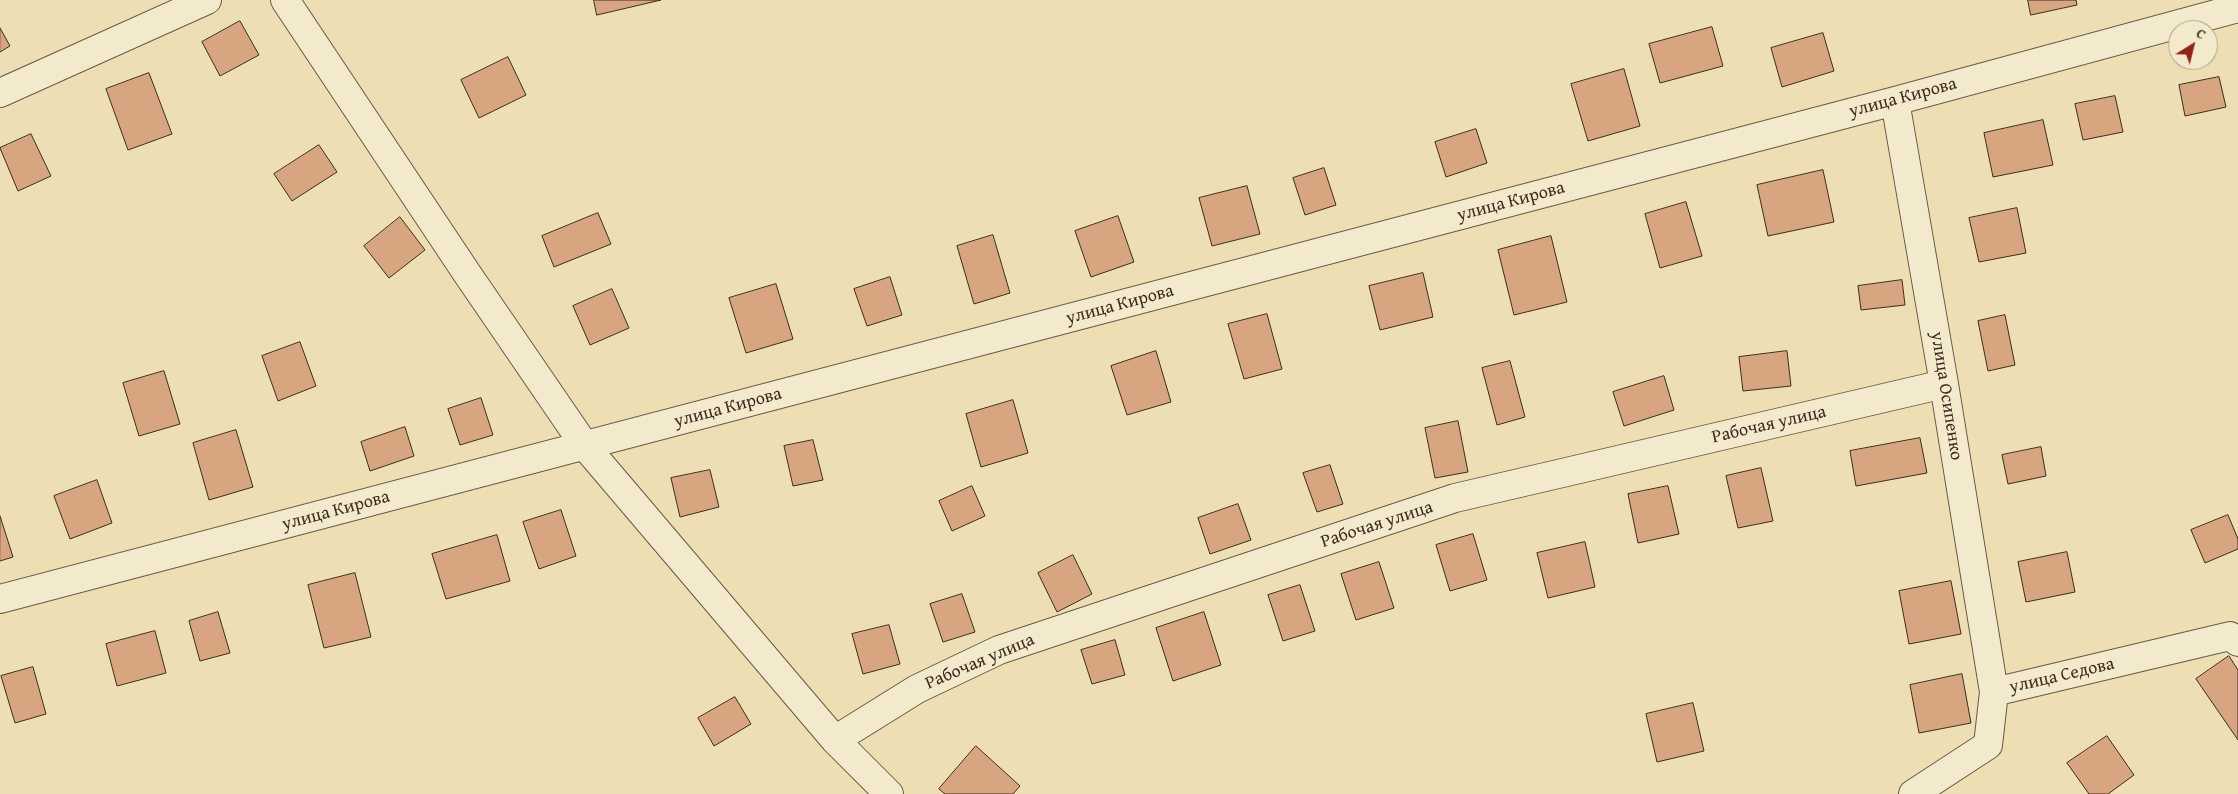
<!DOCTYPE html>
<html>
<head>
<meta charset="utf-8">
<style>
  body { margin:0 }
  #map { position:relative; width:2238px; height:794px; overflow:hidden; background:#eddfb3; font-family:"Gentium Book Plus",serif }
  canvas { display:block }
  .north { position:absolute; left:2168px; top:20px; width:50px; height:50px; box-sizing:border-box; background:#f3eace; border:1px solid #aa9e88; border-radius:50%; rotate:36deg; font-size:14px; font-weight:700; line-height:20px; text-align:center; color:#3c2d20 }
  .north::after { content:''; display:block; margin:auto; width:18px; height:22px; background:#8f2418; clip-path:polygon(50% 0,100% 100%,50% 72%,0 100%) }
</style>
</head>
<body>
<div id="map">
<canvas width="2238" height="794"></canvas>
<div class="north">С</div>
</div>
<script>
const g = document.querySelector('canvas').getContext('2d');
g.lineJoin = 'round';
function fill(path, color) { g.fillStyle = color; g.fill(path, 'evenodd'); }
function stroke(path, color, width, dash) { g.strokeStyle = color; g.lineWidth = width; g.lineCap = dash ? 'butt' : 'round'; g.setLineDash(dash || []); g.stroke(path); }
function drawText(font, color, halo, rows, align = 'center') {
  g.font = font + ' "Gentium Book Plus",serif'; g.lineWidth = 4; g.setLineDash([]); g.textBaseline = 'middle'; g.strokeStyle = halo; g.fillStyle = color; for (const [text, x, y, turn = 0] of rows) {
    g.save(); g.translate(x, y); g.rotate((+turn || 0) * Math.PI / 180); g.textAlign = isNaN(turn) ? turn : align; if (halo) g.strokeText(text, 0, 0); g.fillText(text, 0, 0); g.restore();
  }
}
const building = new Path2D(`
  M 594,0 L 661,0 L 597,15 Z
  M 2028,0 L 2076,0 L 2077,5 L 2031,15 Z
  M 240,21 L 259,55 L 220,76 L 202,42 Z
  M 1712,27 L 1723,66 L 1660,83 L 1649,44 Z
  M 0,28 L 10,46 L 0,52 Z
  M 1823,33 L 1834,71 L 1782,87 L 1771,48 Z
  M 508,57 L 526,95 L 479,118 L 461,80 Z
  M 1624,69 L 1640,126 L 1588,141 L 1571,84 Z
  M 149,73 L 172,134 L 128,150 L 106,89 Z
  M 2219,77 L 2226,107 L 2185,116 L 2179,85 Z
  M 2115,96 L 2123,132 L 2083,140 L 2075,104 Z
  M 2043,120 L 2053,165 L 1993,177 L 1984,133 Z
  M 1476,129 L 1487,163 L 1446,177 L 1435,142 Z
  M 31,134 L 51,176 L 18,191 L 0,148 Z
  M 319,145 L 337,172 L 292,201 L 274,174 Z
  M 1324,168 L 1336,205 L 1305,215 L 1293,178 Z
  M 1823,170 L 1834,222 L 1768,236 L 1757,185 Z
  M 1247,186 L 1260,234 L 1212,246 L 1199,198 Z
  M 1686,202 L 1702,256 L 1660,268 L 1645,214 Z
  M 2017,208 L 2026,253 L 1979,262 L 1969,218 Z
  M 598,213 L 611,244 L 554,267 L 542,236 Z
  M 1118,216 L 1134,262 L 1091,277 L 1075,231 Z
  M 400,217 L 425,250 L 389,278 L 364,246 Z
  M 993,235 L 1010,293 L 974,304 L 957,246 Z
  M 1551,236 L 1567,302 L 1514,315 L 1498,250 Z
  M 1423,273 L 1433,317 L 1380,330 L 1369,286 Z
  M 890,277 L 902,315 L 867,326 L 854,289 Z
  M 1902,280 L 1905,305 L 1861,310 L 1858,286 Z
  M 776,284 L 793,339 L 746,353 L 729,298 Z
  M 612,289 L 629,328 L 590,345 L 573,306 Z
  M 1267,314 L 1282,369 L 1244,379 L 1228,324 Z
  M 2005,315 L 2015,365 L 1988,371 L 1978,321 Z
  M 300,342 L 316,386 L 278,401 L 262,356 Z
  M 1156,351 L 1171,402 L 1127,415 L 1111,366 Z
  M 1787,351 L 1791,386 L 1743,391 L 1739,357 Z
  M 1510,361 L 1525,417 L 1497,425 L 1482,368 Z
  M 164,371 L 180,424 L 139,436 L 123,383 Z
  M 1664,376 L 1674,410 L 1624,426 L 1613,392 Z
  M 481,398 L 493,435 L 460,445 L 448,409 Z
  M 1013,400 L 1028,453 L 981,467 L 966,414 Z
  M 1458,421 L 1468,472 L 1435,478 L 1425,428 Z
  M 405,427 L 414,456 L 370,471 L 361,442 Z
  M 236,430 L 253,487 L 209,500 L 193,443 Z
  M 1920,438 L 1927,473 L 1856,486 L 1850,451 Z
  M 813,440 L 823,480 L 793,486 L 784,446 Z
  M 2041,447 L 2046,476 L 2008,484 L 2002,455 Z
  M 1330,465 L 1343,504 L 1317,512 L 1303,473 Z
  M 1761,468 L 1773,521 L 1738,528 L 1726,476 Z
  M 710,470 L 719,507 L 680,517 L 671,478 Z
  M 97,480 L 112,523 L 70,539 L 54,496 Z
  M 972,486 L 985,516 L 952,531 L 939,501 Z
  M 1668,486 L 1679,534 L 1638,543 L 1628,494 Z
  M 1238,504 L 1251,540 L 1210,554 L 1198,518 Z
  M 561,510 L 576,556 L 539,569 L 523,522 Z
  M 2228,515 L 2238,539 L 2238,549 L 2205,563 L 2191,530 Z
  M 0,516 L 13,557 L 0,561 Z
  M 1473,534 L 1487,580 L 1450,591 L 1436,545 Z
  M 497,535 L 510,581 L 446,599 L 432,554 Z
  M 1585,542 L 1595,587 L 1548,598 L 1537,553 Z
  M 2067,552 L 2075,592 L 2026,602 L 2018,562 Z
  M 1073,555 L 1092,594 L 1057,612 L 1038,573 Z
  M 1379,562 L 1394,608 L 1356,620 L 1341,574 Z
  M 355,573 L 371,637 L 324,648 L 308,585 Z
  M 1951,581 L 1961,634 L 1909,644 L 1899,591 Z
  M 1300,585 L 1315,631 L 1283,641 L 1268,595 Z
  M 962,594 L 975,632 L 943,642 L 930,604 Z
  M 218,612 L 230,653 L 200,661 L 189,621 Z
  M 1204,612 L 1221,665 L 1173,681 L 1156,628 Z
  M 889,625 L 900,664 L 863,674 L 852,634 Z
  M 155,631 L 166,673 L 117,686 L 106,644 Z
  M 1115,640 L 1125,675 L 1092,684 L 1081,650 Z
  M 2229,656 L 2238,670 L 2238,740 L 2196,679 Z
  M 33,667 L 46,714 L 15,723 L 1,676 Z
  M 1962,674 L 1971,723 L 1919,733 L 1910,685 Z
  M 735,697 L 751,724 L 714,746 L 698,718 Z
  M 1693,703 L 1704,751 L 1657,762 L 1646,714 Z
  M 2107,736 L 2134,775 L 2108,794 L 2089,794 L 2067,763 Z
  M 976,746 L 1020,786 L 1013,794 L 945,794 L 939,789 Z`);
const minor = new Path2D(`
  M 285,0 L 466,272 L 585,446 L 835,740 L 889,794
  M 0,93 L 207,0
  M 1895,101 L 1944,384 L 1994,692
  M 0,599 L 1895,101 L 2238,8
  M 835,740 L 917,689 L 999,650 L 1455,498 L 1944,384
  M 1913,794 L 1988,745 L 1994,692 L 2230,636 L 2238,642`);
const streetNames = [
  ["улица Кирова",1903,98,-15],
  ["улица Кирова",1511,202,-15],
  ["улица Кирова",1120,305,-15],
  ["улица Осипенко",1946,396,81],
  ["улица Кирова",728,408,-15],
  ["Рабочая улица",1769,425,-13],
  ["улица Кирова",336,511,-15],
  ["Рабочая улица",1377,525,-18],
  ["Рабочая улица",980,662,-23],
  ["улица Седова",2062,676,-13]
];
fill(building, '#d7a580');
stroke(building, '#3c2d20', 1);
stroke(minor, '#685a45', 30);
stroke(minor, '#f3eace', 28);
drawText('18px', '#3c2d20', '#f3eace', streetNames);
</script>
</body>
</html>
